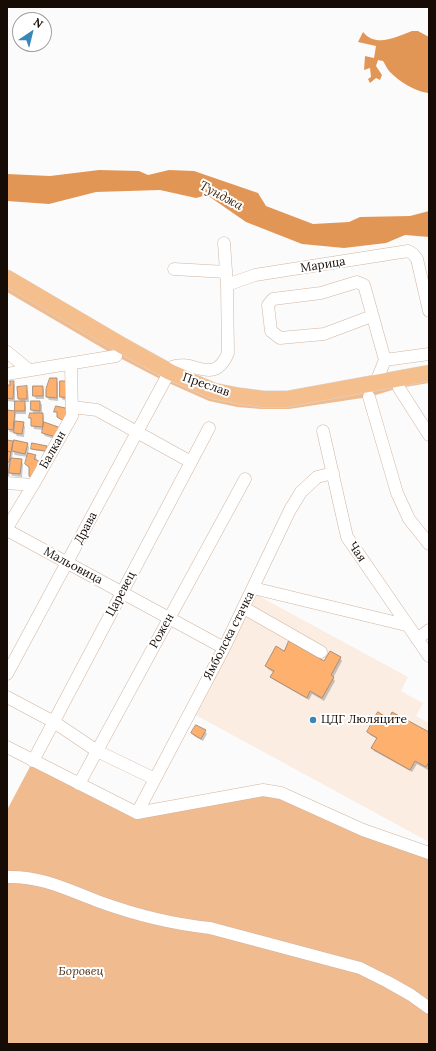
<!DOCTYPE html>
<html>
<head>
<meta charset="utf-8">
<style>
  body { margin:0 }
  #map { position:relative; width:436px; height:1051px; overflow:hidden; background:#fbfbfb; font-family:Lora,serif }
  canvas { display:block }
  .frame { position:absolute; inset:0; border:8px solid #160c05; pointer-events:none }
  .north { position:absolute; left:12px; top:12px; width:40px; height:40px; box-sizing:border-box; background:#fff; border:1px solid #a29e9b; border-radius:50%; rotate:35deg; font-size:11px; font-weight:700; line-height:16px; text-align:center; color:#160c05 }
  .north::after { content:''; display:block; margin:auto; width:14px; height:18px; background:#3787b8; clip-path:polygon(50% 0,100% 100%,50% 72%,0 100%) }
</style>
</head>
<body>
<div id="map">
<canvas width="436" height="1051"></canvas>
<div class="frame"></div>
<div class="north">N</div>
</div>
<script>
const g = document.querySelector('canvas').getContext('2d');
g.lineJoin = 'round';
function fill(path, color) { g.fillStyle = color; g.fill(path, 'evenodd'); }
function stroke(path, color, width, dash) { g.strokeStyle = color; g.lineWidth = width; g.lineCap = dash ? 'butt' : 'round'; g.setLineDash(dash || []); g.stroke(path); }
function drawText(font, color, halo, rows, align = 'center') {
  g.font = font + ' Lora,serif'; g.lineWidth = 4; g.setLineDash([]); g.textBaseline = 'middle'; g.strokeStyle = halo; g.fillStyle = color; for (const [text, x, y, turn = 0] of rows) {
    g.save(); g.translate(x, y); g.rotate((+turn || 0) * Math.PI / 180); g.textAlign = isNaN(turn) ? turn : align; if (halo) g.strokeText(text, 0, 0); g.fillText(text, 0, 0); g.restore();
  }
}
const built = new Path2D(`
  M 257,595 L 408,677 L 401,691 L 423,703 L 416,716 L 429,723 L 429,842 L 192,713 Z`);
const green = new Path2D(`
  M 7,278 L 170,372 L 263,399 L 429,373 L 429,383 L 399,388 L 369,397 L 289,409 L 261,409 L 237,407 L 209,401 L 164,381 L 116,356 L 7,292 Z
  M 33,761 L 137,813 L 263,790 L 429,853 L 429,1044 L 7,1044 L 7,810 Z`);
const water = new Path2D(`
  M 412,31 L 418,31 L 429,37 L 428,93 C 414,91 400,82 390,72 C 387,69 385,64 383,61 L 378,60 L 376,66 L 382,75 L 380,80 L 376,78 L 370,83 L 368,79 L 371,77 L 370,68 L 364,70 L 365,56 L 374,58 L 376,46 L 358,42 L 363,32 C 376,48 396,37 412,31 Z
  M 99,170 L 139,171 L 148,175 L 169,170 L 194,171 L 258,193 L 266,206 L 313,224 L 349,222 L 360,217 L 410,216 L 429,211 L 429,237 L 405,235 L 386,243 L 344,248 L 302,244 L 246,222 L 207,195 L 196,198 L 160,190 L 96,192 L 49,204 L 7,201 L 7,174 L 50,176 Z`);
const shadow = new Path2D(`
  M 56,379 L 58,383 L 58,401 L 49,400 L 47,397 Z
  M 13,382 L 15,385 L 15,402 L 7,401 L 7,386 L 11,386 Z
  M 61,382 L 71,401 L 63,400 L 61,397 Z
  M 26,387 L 28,391 L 29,402 L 24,402 L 26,406 L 26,414 L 16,414 L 15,423 L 23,423 L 25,427 L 24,437 L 17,436 L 15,433 L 10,432 L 8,429 L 7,411 L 16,412 L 16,402 L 21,402 L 19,399 Z
  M 42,387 L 44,390 L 44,399 L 36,399 L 34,395 Z
  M 32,402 L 40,402 L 42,405 L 42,414 L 44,417 L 44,423 L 58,440 L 45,436 L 43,433 L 43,430 L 34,429 L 30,417 L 34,414 L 32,410 Z
  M 7,442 L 12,442 L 14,446 L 27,444 L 29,447 L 28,454 L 35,456 L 37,459 L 30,469 L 26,464 L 28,457 L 15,455 L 13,451 L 12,459 L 21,460 L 23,464 L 22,477 L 12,476 L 10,472 L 9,476 L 7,476 Z
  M 47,447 L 47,452 L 33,450 L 32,449 Z
  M 284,652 L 325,663 L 340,658 L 342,661 L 333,678 L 335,681 L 324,701 L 312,694 L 309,700 L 274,680 L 272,677 L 274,673 L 268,669 L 266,666 Z
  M 205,731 L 207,734 L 203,741 L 194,736 L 192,733 Z
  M 368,732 L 429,733 L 429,768 L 428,770 L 417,764 L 412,772 L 374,751 L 372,748 L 377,739 L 370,735 Z`);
const building = new Path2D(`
  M 50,378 L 57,378 L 57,398 L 46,397 L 46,389 Z
  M 10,381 L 14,381 L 13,399 L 7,398 L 7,385 L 10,385 Z
  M 60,381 L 70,381 L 70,398 L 60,397 Z
  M 27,386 L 27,399 L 18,399 L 17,387 Z
  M 33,386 L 43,386 L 43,396 L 33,396 Z
  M 15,401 L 25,401 L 25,411 L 15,411 Z
  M 31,401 L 40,401 L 40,411 L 31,410 Z
  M 56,406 L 70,409 L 64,421 L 57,417 L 57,412 L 54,412 Z
  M 7,410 L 15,411 L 13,430 L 7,429 Z
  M 30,413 L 43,413 L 43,427 L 31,426 L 31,418 L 29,418 Z
  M 15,421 L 24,422 L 22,434 L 14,433 Z
  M 44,422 L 61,428 L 56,437 L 42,433 Z
  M 7,440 L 13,441 L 11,452 L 7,451 Z
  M 14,440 L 28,443 L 25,454 L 12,451 Z
  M 32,443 L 47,446 L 46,451 L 31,449 Z
  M 7,451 L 11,452 L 9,462 L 7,462 Z
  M 28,453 L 36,455 L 34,459 L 43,463 L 35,479 L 29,476 L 29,467 L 25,464 Z
  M 11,458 L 22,459 L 20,474 L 9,473 Z
  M 289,641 L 324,661 L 330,651 L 341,657 L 331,675 L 334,677 L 322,698 L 310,691 L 307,698 L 270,677 L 274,671 L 265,666 L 276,646 L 284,651 Z
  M 378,712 L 389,719 L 392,712 L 429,732 L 429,762 L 426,767 L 415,761 L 410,770 L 371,748 L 377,738 L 367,732 Z
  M 196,725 L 206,730 L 201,739 L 191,733 Z`);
const minor = new Path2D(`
  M 174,269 L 226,272
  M 227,285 L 255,275 L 408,251 L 413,254 L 417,259 L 429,311
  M 372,316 L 324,334 L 280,338 L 271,331 L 268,305 L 273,299 L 321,293 L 357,282 L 364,285 L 385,360 L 376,382
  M 7,352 L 29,370
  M 385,360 L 429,354
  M 7,374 L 116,356
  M 399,388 L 429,435
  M 369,397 L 397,493 L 409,519 L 429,544
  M 72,407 L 97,410 L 191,462
  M 323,431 L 347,537 L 429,656
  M 7,483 L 33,485
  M 7,528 L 33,485 L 72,416 L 71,364
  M 7,530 L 224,648
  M 253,588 L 406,625
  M 244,608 L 321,652
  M 417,639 L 429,630
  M 7,674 L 172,367 C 193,358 214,387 228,353 L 227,285 L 224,243
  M 7,697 L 54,722 L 97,751 L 155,779
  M 7,747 L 137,813
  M 33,761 L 209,428
  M 79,784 L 245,479
  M 137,813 L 224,648 L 290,510 L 301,492 L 317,477 L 333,473
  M 137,813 L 263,790 L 281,793 L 363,830 L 429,853
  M 7,877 C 42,876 68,890 100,902 C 136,915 172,924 210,928 L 360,968 L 388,982 L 411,995 L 429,1008`);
const major = new Path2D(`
  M 7,278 L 123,346 L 170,372 L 214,391 L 240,396 L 263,399 L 287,399 L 429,373`);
const markers = [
  [313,720,4,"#3787b8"]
];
const streetNames = [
  ["Марица",323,265,-9],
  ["Преслав",206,385,19],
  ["Балкан",53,450,-61],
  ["Драва",86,528,-62],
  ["Чая",357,552,56],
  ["Мальовица",73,566,28],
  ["Царевец",121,594,-62],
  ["Рожен",162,631,-61],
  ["Ямболска стачка",229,636,-63]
];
const poiNames = [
  ["ЦДГ Люляците",321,720]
];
const parkNames = [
  ["Боровец",81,972]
];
const waterNames = [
  ["Тунджа",221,196,28]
];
fill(built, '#fcede2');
fill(green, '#f1bb90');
fill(water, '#e29655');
fill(shadow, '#0003');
fill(building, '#feb06f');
stroke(building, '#ac8f7a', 1);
stroke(minor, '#d2b49e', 13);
stroke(major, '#dad8d7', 17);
stroke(minor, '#fff', 12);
stroke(major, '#f5bf8d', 16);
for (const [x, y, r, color] of markers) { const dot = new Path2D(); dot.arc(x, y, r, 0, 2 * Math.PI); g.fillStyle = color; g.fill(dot); stroke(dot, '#fff', 1.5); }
drawText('12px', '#160c05', '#fff', streetNames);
drawText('12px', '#160c05', '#fff', poiNames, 'left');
drawText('italic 12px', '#55351a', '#fff', parkNames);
drawText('italic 13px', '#46280c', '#fff', waterNames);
</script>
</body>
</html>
